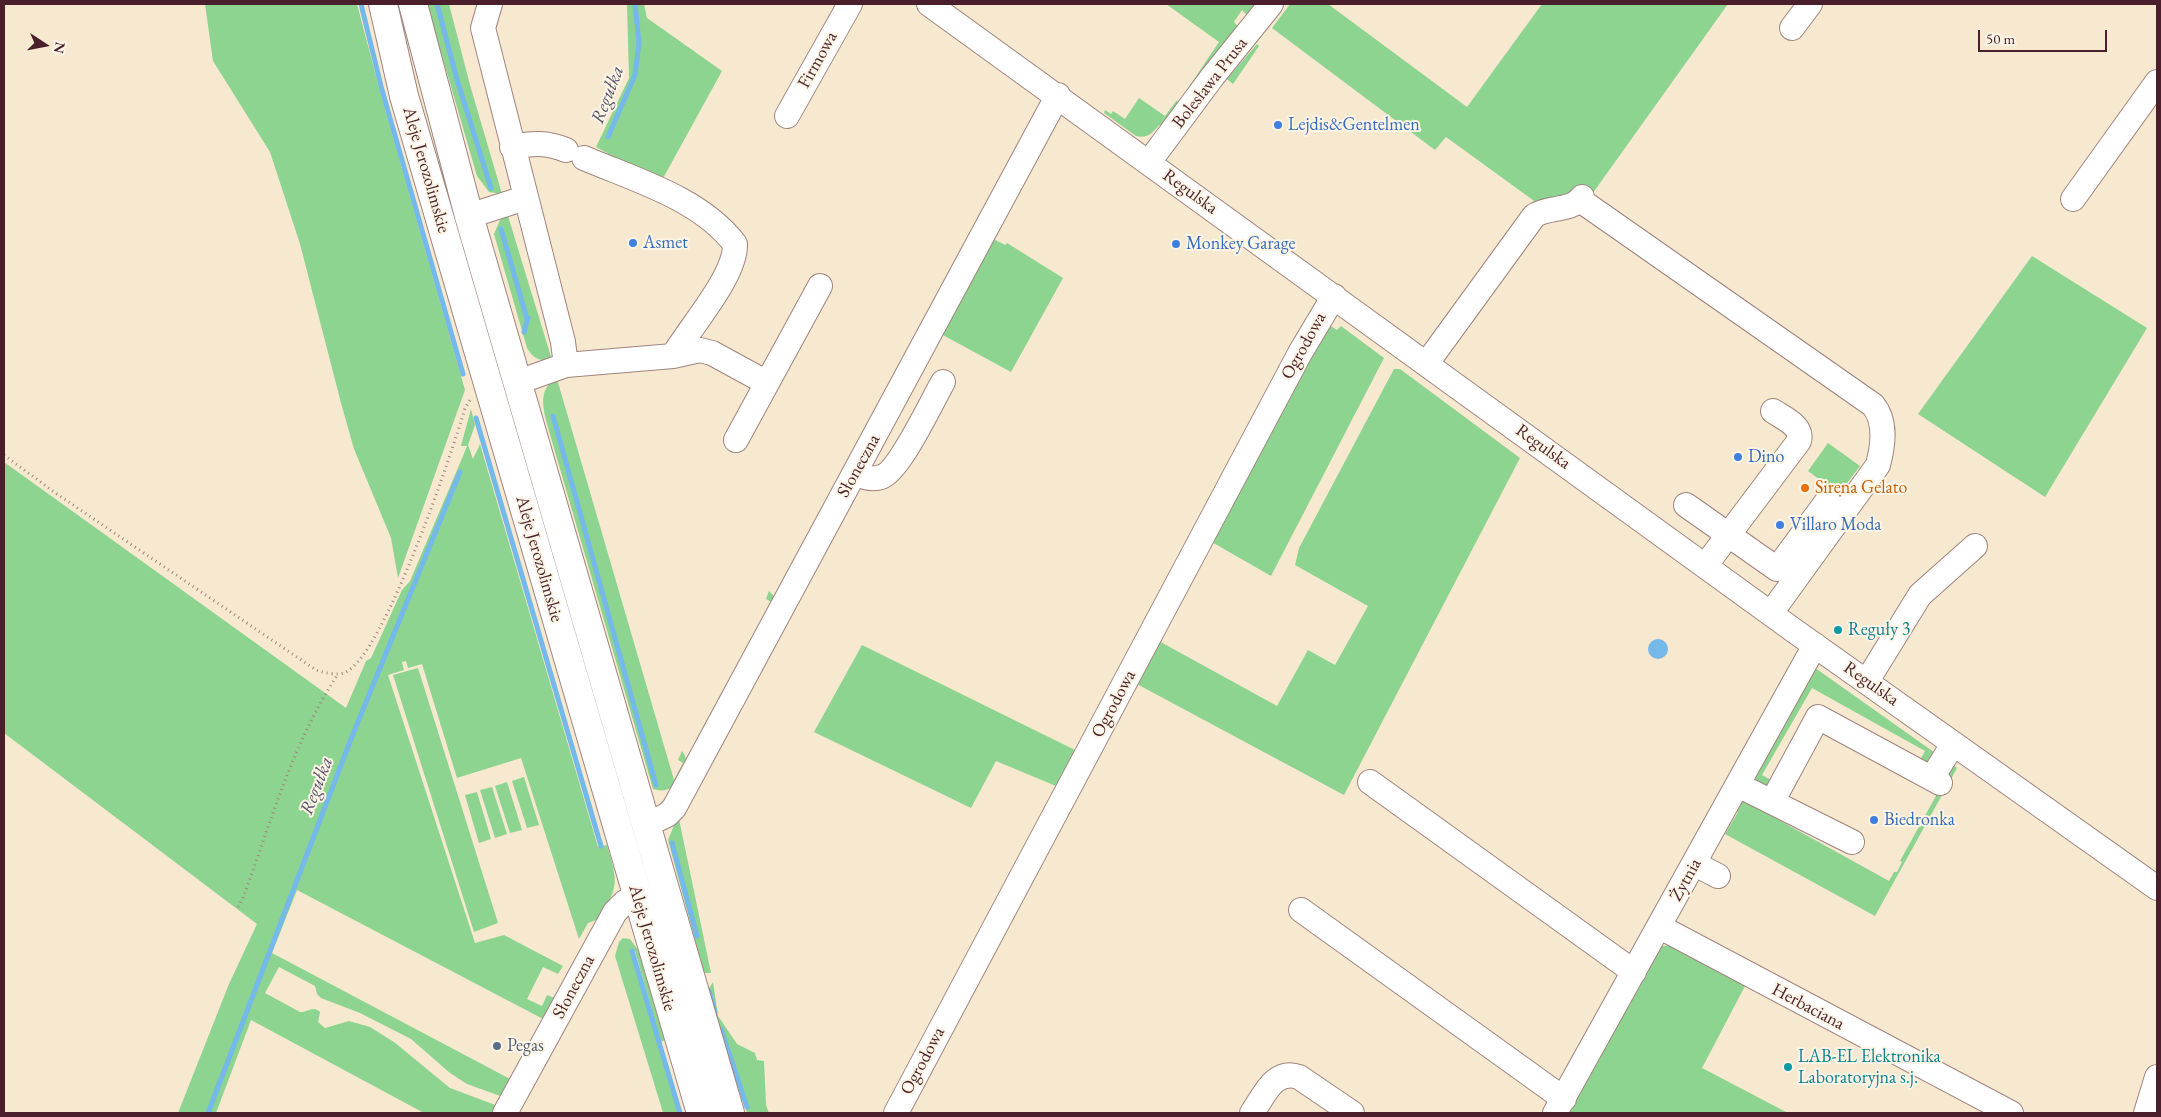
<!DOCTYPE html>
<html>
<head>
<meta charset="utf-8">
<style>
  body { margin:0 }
  #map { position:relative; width:2161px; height:1117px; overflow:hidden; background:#f7e8d0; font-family:"EB Garamond",serif }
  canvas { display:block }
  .frame { position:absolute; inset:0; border:5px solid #4a1f2b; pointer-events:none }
  .north { position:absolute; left:20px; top:20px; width:50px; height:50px; -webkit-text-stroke:4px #fcf5e5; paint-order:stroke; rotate:101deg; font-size:14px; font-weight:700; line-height:20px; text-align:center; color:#4a1f2b }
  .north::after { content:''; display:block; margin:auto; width:18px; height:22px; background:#4a1f2b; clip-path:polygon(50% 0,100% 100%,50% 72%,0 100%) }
  .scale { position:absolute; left:1978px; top:30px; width:129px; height:22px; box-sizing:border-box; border:2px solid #4a1f2b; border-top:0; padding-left:6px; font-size:15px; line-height:18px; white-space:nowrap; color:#4a1f2b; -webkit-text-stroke:4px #fcf5e5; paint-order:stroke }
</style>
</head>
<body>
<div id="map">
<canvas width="2161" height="1117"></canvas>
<div class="frame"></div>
<div class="north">N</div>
<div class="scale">50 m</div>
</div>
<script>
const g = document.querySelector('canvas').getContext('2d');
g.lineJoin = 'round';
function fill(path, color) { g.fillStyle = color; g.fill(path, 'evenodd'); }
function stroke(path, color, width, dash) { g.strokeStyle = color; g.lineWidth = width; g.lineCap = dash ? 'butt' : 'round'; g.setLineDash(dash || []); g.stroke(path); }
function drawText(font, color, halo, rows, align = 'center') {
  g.font = font + ' "EB Garamond",serif'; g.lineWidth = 4; g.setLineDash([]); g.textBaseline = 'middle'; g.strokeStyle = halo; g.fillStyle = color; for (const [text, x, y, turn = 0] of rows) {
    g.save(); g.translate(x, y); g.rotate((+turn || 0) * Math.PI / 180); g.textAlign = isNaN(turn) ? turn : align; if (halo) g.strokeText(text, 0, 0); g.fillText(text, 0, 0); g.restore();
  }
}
const green = new Path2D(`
  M 205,4 L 357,4 L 381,95 L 465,390 L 398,578 L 391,538 L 354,449 L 341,403 L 300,244 L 270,152 L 213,61 Z
  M 427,4 L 449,4 L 470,85 L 502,194 L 489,192 L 477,176 Z
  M 627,4 L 644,4 L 647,18 L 722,71 L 661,182 L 596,147 L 629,78 Z
  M 1166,4 L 1262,4 L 1248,16 L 1242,10 L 1234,22 L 1239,27 L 1191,91 L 1186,91 L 1219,42 Z
  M 1290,4 L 1328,4 L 1467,107 L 1542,4 L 1728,4 L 1590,197 L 1537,203 L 1446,137 L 1435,150 L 1272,28 Z
  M 1257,44 L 1259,46 L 1233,84 L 1227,79 Z
  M 1139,98 L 1165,116 L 1177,100 L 1179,108 L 1164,128 L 1159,125 C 1153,133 1147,139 1136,136 L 1104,113 L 1105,110 L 1111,114 L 1113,111 L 1125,119 Z
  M 504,216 L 508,216 L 552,360 C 539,361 534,359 527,348 L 494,234 L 500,220 Z
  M 990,237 L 1005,245 L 1007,243 L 1063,278 L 1011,372 L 941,334 Z
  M 2032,256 L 2147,328 L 2045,497 L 1918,414 Z
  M 1329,325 L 1337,330 L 1341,326 L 1384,358 L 1271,576 L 1210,541 Z
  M 1394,369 L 1400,369 L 1520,458 L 1344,795 L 1135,683 L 1157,640 L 1277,706 L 1308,650 L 1335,665 L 1368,606 L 1295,565 L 1299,548 Z
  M 557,379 L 674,780 L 683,763 L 678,760 L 682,751 C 696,769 675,797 653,789 L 549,431 C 545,415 535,388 557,379 Z
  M 471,409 L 475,425 L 468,445 L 473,459 L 480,444 L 598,847 L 607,845 C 618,883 619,885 599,919 L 588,923 L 579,939 L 521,758 L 457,778 L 422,664 L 408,668 L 406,661 L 402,662 L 404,670 L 388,675 L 475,943 L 504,935 L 563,966 L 558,974 L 543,967 L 527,999 L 542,1006 L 547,995 L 557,999 L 545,1020 L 297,890 L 272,953 L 512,1080 L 503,1097 L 467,1084 L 450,1073 L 411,1039 L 360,1013 L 321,998 L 317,994 L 315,986 L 279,967 L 265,993 L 300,1012 C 308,1012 314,1005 320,1012 L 318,1022 L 325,1028 L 349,1021 L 370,1027 L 394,1042 L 450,1088 L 498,1106 L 494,1113 L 424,1113 L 251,1020 L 216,1113 L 178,1113 L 229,984 L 257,924 L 4,733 L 4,462 L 346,708 L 366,661 L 371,658 L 402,590 L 410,581 L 463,456 L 467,446 L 461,446 Z
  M 1828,443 L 1860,466 L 1839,494 L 1808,471 Z
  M 769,591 L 775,597 L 699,744 L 695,742 L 771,602 L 766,599 Z
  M 862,645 L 1075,750 L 1056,786 L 996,761 L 971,808 L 814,732 Z
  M 1811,665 L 1938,755 L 1929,764 L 1919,762 L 1925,751 L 1812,688 L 1762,775 L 1773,781 L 1767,786 L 1757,782 L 1754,777 Z
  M 418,668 L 498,923 L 474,932 L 393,675 Z
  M 1953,765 L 1957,768 L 1875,916 L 1725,834 L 1738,812 L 1735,810 L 1742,800 L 1773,814 L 1777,819 L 1889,881 L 1894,872 L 1897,872 L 1902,862 L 1900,861 Z
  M 524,777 L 539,825 L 527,828 L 512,781 Z
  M 507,782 L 522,830 L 510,833 L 495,786 Z
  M 492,787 L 507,834 L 495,838 L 480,790 Z
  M 477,792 L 491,839 L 479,843 L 465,795 Z
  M 679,819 L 711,973 L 704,973 L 668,840 L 675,823 Z
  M 623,938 L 630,939 L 638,950 L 665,1040 L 661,1042 L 635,951 L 631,953 L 678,1113 L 663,1113 L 661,1106 L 615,956 L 619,942 Z
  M 1670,945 L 1745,986 L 1702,1068 L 1788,1113 L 1565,1113 L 1657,947 Z
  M 713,982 L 718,1016 L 737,1044 L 755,1053 L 757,1060 L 764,1061 L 766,1105 L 769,1113 L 747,1113 L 708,990 Z`);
const water = new Path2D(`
  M1648 649a10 10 0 1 1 20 0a10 10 0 1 1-20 0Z`);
const stream = new Path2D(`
  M 361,4 L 382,90 L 463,374
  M 437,4 L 458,83 L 491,188
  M 608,137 L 635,75 L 639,43 L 635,4
  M 501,229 L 527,319
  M 524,332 L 528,318
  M 553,416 L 656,785
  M 476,418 L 601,846
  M 672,843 L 697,936
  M 632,951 L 680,1113
  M 709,991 L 715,1012
  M 721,1029 L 747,1107
  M 208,1113 L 351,739 L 460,472`);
const path = new Path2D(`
  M 4,455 L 54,492 L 316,670 C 325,673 338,676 346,672 C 385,652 451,456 465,408 L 470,400
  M 238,907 L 243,898 C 271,822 293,742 338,674`);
const minor = new Path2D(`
  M 490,4 L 483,28 L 563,342 L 566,365 L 518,382
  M 929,4 L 1796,632 L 2157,888
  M 1792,28 L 1810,4
  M 787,116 L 850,4
  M 512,147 C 532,143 547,142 566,150
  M 584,158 C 635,180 700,198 735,244 C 736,276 690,327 673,356
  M 1149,162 L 1213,76 L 1271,4
  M 2073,199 L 2157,82
  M 1580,200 L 1873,405 C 1887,422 1883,446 1878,465 L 1771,613
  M 469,216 L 525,198
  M 1427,363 L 1534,216 C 1548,206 1571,212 1582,197
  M 566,365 L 673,356 L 700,350 L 712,353 L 767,383
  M 736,440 L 820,286
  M 855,473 C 863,477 872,480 881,477 C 899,472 932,401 943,382
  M 1686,505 L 1777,569 L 1828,500
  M 1705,566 L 1799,441 C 1803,426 1785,419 1773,411
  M 1867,681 L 1920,595 L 1975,546
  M 1932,778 L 1953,744
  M 1370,782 L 1634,972
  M 1738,785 L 1772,802 L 1818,717 L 1940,783
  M 1772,802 L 1852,842
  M 646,825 L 667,815 L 674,808 L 1058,95
  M 1695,864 L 1718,876
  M 1301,910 L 1564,1099
  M 1660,927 L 2011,1113
  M 505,1113 L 615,912 L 625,902 L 637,897
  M 896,1113 L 1300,353 L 1334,296
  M 1252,1113 C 1264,1096 1274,1068 1299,1077 L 1352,1113
  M 1555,1113 L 1815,645
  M 2146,1113 L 2157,1077`);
const major = new Path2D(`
  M 383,4 L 404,96 L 701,1113
  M 413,4 L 469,216 L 730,1113`);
const markers = [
  [1278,125,5,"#3f7fe0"],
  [633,243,5,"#3f7fe0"],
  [1176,244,5,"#3f7fe0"],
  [1738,457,5,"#3f7fe0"],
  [1805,488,5,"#e8710a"],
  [1780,525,5,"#3f7fe0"],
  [1838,630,5,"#0f9aa8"],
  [1874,820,5,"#3f7fe0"],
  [497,1046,5,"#5c6f8a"],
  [1788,1067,5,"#0f9aa8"]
];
const streetNames = [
  ["Firmowa",818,60,-61],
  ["Bolesława Prusa",1210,83,-52],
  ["Aleje Jerozolimskie",426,170,74],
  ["Regulska",1190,192,36],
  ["Ogrodowa",1304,346,-61],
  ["Regulska",1543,447,36],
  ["Słoneczna",859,466,-61],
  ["Aleje Jerozolimskie",539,559,74],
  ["Regulska",1871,684,35],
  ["Ogrodowa",1114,704,-62],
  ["Żytnia",1686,880,-61],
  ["Aleje Jerozolimskie",652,948,74],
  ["Słoneczna",574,987,-62],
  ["Herbaciana",1808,1007,28],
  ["Ogrodowa",923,1061,-62]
];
const shopNames = [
  ["Lejdis&Gentelmen",1288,125],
  ["Asmet",643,243],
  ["Monkey Garage",1186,244],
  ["Dino",1748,457],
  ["Villaro Moda",1790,525],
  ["Biedronka",1884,820]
];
const foodNames = [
  ["Sirena Gelato",1815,488]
];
const cultureNames = [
  ["Reguły 3",1848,630],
  ["LAB-EL Elektronika",1798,1057],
  ["Laboratoryjna s.j.",1798,1078]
];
const serviceNames = [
  ["Pegas",507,1046]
];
const waterNames = [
  ["Regułka",608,95,-69],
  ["Regułka",317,786,-69]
];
fill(green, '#8cd48f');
fill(water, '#75b8ea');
stroke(stream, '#75b8ea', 5);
stroke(minor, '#a0847e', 26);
stroke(major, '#a0847e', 30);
stroke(path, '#a0847e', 3, [1, 4]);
stroke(minor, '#fff', 24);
stroke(major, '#fff', 28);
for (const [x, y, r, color] of markers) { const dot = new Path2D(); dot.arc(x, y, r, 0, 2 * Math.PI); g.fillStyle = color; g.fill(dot); stroke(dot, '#fcf5e5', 2); }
drawText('18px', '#4a1f2b', '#fcf5e5', streetNames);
drawText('18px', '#366cbe', '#fcf5e5', shopNames, 'left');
drawText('18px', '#c56008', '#fcf5e5', foodNames, 'left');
drawText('18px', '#0d838f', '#fcf5e5', cultureNames, 'left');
drawText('18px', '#4e5e75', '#fcf5e5', serviceNames, 'left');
drawText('italic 19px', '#59556e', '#fcf5e5', waterNames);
</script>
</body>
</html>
